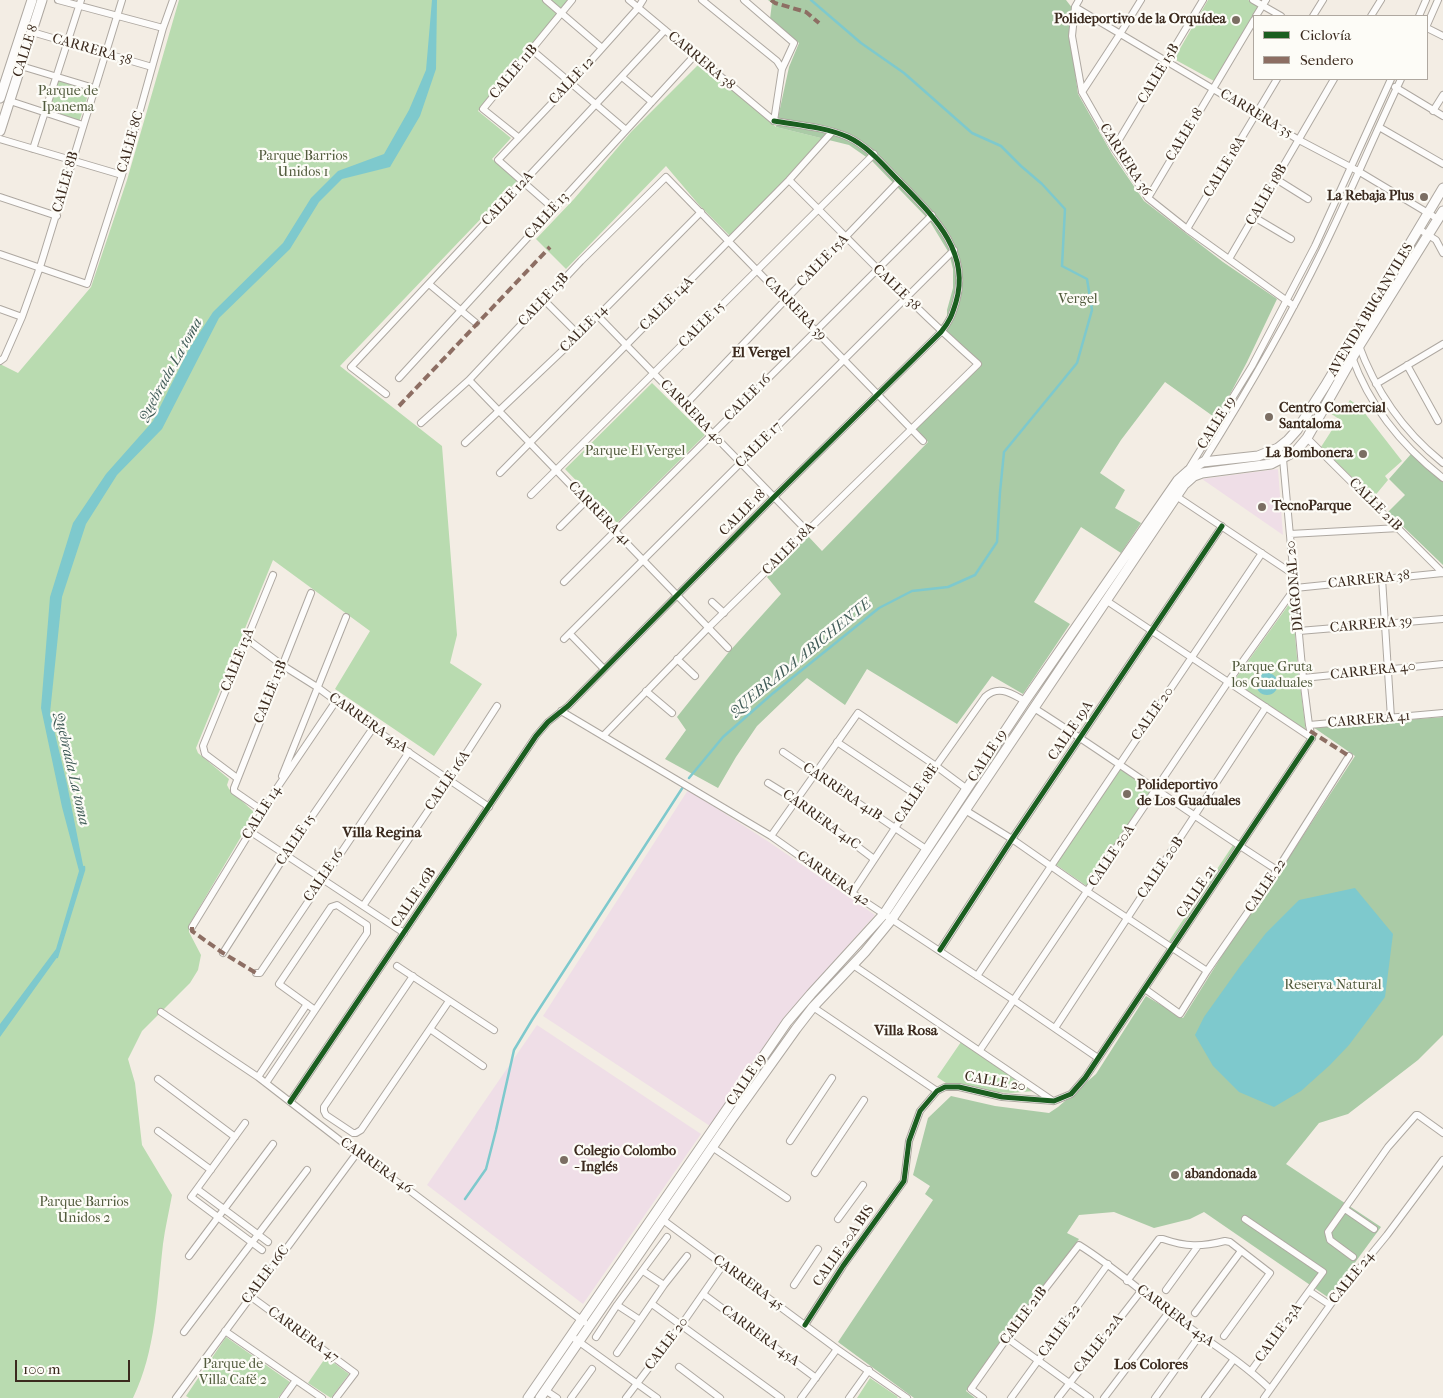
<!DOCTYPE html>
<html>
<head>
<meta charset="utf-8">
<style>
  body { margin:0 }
  #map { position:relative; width:1443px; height:1398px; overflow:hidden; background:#f3ede4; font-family:"IM FELL French Canon",serif }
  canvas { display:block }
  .legend { position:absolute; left:1253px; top:15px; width:175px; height:65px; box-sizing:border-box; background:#fdfcf7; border:1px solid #afa8a0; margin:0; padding:6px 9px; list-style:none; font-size:15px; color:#3b2a1e }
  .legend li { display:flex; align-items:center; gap:10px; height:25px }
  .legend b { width:25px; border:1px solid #afa8a0 }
  .scale { position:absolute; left:15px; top:1360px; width:115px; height:22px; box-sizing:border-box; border:2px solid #3b2a1e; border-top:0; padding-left:6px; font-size:15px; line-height:18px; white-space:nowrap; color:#3b2a1e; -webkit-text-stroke:4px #fdfcf7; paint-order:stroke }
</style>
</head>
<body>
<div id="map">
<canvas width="1443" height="1398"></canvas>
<ul class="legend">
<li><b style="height:6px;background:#1b5e20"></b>Ciclovía</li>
<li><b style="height:6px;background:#8d6e63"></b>Sendero</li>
</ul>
<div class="scale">100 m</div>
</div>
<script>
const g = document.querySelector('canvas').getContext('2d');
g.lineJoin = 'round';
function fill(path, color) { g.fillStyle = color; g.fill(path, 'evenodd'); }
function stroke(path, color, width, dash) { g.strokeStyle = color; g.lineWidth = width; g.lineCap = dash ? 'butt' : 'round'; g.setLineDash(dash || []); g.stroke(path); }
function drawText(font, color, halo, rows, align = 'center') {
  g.font = font + ' "IM FELL French Canon",serif'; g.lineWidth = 4.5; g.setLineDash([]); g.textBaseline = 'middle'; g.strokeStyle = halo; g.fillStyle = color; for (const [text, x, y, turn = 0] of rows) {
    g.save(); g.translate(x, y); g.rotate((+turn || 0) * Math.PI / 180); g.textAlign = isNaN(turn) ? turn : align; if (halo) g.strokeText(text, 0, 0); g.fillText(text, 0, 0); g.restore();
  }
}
const built = new Path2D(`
  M 1278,469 L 1283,535 L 1202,479 Z
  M 688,790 L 769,842 L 875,915 L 784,1017 L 710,1126 L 543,1016 Z
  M 537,1025 L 701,1134 L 583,1304 L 427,1185 Z`);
const green = new Path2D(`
  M 179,0 L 568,0 L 478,111 L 511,138 L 492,159 L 517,181 L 340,366 L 442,446 L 457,635 L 450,663 L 482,684 L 434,756 L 335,689 L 370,631 L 273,560 L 196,748 L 198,753 L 229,779 L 227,785 L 229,789 L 255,813 L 189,925 L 189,932 L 201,955 L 198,970 L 190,983 L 142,1031 L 128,1059 L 135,1083 L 142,1145 L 172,1195 C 169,1212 165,1228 163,1244 C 157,1296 156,1351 133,1398 L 0,1398 L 0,364 L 18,373 L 91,287 L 127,180 Z
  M 1208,0 L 1248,0 L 1259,6 L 1214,81 L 1174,59 Z
  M 700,63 L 776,127 L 825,139 L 730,236 L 700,206 L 666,166 L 566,269 L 536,239 L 574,199 L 631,132 Z
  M 57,79 L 90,89 L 79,122 L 46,110 Z
  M 652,383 L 705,435 L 617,523 L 565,469 Z
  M 1350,400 L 1360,407 L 1402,461 L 1385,476 L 1388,480 L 1373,498 L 1321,447 L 1339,419 L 1330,413 L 1334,407 L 1343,412 Z
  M 1292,600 L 1298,669 L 1306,731 L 1233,682 Z
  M 1118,766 L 1155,790 L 1088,887 L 1055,864 Z
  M 1233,845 L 1236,848 L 1173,943 L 1169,941 Z
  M 961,1042 L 1034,1091 L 1011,1093 L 994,1092 L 946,1083 L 937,1077 Z
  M 226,1337 L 290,1382 L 278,1398 L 189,1398 L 186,1396 Z
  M 326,1357 L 349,1374 L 331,1398 L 308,1383 Z
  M 870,1378 L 898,1397 L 897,1398 L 857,1398 Z`);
const forest = new Path2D(`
  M 768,0 L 1066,0 L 1073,9 L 1070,35 L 1078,94 L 1112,154 L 1144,201 L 1223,262 L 1277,299 L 1247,362 L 1217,419 L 1165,382 L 1121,440 L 1100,473 L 1125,490 L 1115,508 L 1141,523 L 1121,553 L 1081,527 L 1034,602 L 1070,624 L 1023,694 L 992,676 L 957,724 L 867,669 L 845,705 L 807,678 L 757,726 L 736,757 L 718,788 L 665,759 L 686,730 L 677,717 L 728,653 L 781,594 L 767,577 L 808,536 L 822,551 L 928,442 L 915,428 L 979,365 L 947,332 L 947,310 L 953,288 L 953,269 L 949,253 L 929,220 L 872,161 L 849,145 L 776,127 L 789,67 L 799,43 L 770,19 L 772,3 Z
  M 1411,454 L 1443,480 L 1443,565 L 1388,512 L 1405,495 L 1389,479 Z
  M 1443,717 L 1443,1035 L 1418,1060 L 1348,1114 L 1319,1123 L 1286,1164 L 1381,1227 L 1329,1298 L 1204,1212 L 1190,1219 L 1154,1228 L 1114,1212 L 1079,1215 L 1067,1233 L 1079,1239 L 966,1391 L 975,1398 L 914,1398 L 838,1342 L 933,1200 L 925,1194 L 930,1186 L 913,1175 L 928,1118 L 951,1096 L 995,1106 L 1049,1113 L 1058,1107 L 1096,1074 L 1146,996 L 1183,1018 L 1243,922 L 1282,868 L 1355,756 L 1313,727 Z`);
const water = new Path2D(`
  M 432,0 L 437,0 L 436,69 L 420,116 L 390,167 L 342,179 L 319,202 L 290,249 L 219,318 L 162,429 L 117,475 L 86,524 L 62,597 L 50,713 L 67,784 L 84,870 L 58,956 L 0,1037 L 0,1024 L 56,949 L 79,871 L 62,807 L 41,708 L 50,597 L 73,523 L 106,474 L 153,421 L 189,349 L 213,312 L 283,243 L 311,198 L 338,171 L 384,154 L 409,110 L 426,70 Z
  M1256 684a11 11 0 1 1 22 0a11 11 0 1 1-22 0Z
  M 1355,888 L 1393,934 L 1385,997 L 1349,1045 L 1330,1065 L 1301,1091 L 1274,1107 L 1239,1092 L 1213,1066 L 1195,1035 L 1204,1017 L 1241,965 L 1266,933 L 1299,900 Z`);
const stream = new Path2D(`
  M 689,778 L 723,737 L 772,694 L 879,608 L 912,591 L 948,587 L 975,575 L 997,542 L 1000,492 L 1004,452 L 1077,363 L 1092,310 L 1087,279 L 1062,266 L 1065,209 L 1042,184 L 1021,166 L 1001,146 L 972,133 L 904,73 L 861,43 L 811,0
  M 57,957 L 84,870 L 84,867
  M 465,1199 L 486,1169 L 496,1130 L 514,1050 L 532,1020 L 683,787`);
const street = new Path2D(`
  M 58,0 L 163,28
  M 546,0 L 602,48
  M 629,0 L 774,121
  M 702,0 L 777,61 L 782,69
  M 744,0 L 794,43 L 782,69 L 774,121
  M 1079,0 L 1075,7 L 1072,36 L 1082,92 L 1114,148 L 1148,198 L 1187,229 L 1294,306
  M 1253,0 L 1281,16
  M 1075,7 L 1299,140 L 1358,171 L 1438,219
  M 1256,16 L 1266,0
  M 1313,16 L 1323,0
  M 1371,16 L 1381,0
  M 1419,16 L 1426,0
  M 1427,25 L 1438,0
  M 1427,28 L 1443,36
  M 32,32 L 152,67
  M 532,50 L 626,130
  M 21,66 L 94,88
  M 622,77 L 652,102
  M 1395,87 L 1443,116
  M 1082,92 L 1120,34 L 1141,0
  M 10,101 L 83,125
  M 1433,111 L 1443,95
  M 1379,127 L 1443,164
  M 518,137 L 483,109 L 572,0
  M 0,139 L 122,175
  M 1114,148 L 1203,0
  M 33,149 L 81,0
  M 1276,179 L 1308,199
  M 0,197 L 57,216
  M 1148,198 L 1254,20
  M 554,209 L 498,160 L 571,83 L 638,8 L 643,0
  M 1254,217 L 1291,239
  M 1187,229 L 1277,79
  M 1419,229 L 1436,240 L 1443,253
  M 0,254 L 87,284 L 122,175 L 163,28 L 173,0
  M 1229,259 L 1334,79
  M 429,284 L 476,323
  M 544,300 L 579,335
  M 0,309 L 22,317
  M 598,316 L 807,531
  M 1358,343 C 1375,390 1404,432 1443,463
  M 1352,357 C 1370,407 1402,446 1443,478
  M 0,361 L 4,358 L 22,317 L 40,267 L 122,0
  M 1407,365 L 1438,421
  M 399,378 L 695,55
  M 469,380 L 728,648
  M 1376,384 L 1443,344
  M 386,394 L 351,367 L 665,30
  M 685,405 L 899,181
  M 421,423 L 469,380 L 581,261 L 666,177 L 923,441
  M 1307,438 L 1443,573
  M 465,443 L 579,335 L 701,212
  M 1278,448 L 1283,459 L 1303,678 L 1309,725 L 1312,738
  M 1203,462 C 1246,393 1287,323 1322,251 C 1350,194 1374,136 1401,79
  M 1188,470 L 1252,366 L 1315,246 L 1391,79
  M 500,473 L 789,180 L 832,132
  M 531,495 L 874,154
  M 1176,496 L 1293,574
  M 560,527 L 586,501
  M 1290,534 L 1399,528
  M 1382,578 L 1391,718
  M 564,582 L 932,215
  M 1107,601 L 1312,738
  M 712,602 L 724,613
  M 1299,631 L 1443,619
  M 570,634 L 604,669
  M 247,639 L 282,665 L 317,687 L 373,728 L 489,807
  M 564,639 L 954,250
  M 677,659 L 695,676
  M 1303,678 L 1443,664
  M 646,691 L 672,713
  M 1034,708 C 1116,760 1195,818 1277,870
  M 561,711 L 771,836 L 852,893 L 1015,1001 L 1098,1058
  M 1309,725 L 1443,713
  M 603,736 L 709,627 L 978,364 C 912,306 852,242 789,180
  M 837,742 L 916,795
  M 783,752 L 926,849
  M 282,776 L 346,617
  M 237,778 L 205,754 L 203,746 L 273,575
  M 768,783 L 797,801 L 874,859
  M 965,810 L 1012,839 L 1088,892 L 1207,971
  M 263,811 L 234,791 L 234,788 L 311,593
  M 251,832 L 404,933
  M 771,836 L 858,713 L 936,766 L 967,789
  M 852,893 L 936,766 L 985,697 C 999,684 1012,694 1025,701
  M 363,906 L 449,780 L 497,706
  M 192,927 L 277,788 L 336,701
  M 940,950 L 1012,839 L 1222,526
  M 223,953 L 286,854 L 373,728
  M 853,965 L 1053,1101
  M 397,966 L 494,1030
  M 256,973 L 260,973 L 409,752
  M 413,976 L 324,1107 L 324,1111 L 326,1115 L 353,1133 L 356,1133 L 361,1130 L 449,1001
  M 977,976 L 1262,553
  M 1145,989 L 1180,1014 L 1207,971 L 1277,870 L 1349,756
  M 813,1007 L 937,1091
  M 161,1012 L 258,1077 L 364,1159 L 413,1193 L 584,1322
  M 1055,1028 L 1266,707
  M 430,1029 L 483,1066
  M 980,1050 L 1228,682 L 1295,588 L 1443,573
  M 258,1077 L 307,1004
  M 158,1079 L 235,1137
  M 266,1083 L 367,933 L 367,925 L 337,905 L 331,907 L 279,984 L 315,1010
  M 290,1102 L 536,736 L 548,722 L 568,706 L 774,497 L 941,332 C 950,321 952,315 956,302 C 971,251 932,215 900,182 C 884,166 869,147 848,137 C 825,127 798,125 774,121
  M 245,1123 L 191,1197 L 262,1250
  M 158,1131 L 211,1170
  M 790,1141 L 832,1078
  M 712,1147 L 787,1198
  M 815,1173 L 864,1100
  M 197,1189 L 268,1242
  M 1345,1209 L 1374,1229
  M 838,1219 L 863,1185
  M 1245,1219 L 1323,1272 L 1309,1291
  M 663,1220 L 837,1349 L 801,1398
  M 189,1256 L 273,1144
  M 1353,1257 L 1330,1240 L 1328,1232 L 1388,1147 L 1416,1115 L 1418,1115 L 1443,1133
  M 643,1271 L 664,1285 L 640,1320 L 617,1305 L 667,1237
  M 1127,1281 L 1159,1239 L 1163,1239 C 1186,1247 1201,1247 1225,1241 L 1230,1242 L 1270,1273 L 1224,1336
  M 664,1285 L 687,1256
  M 794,1285 L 818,1249
  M 1166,1290 L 1198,1246
  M 703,1294 L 816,1378
  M 250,1296 L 355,1373 L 336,1398
  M 652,1304 L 781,1398
  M 1195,1313 L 1241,1251
  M 805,1325 L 843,1266 L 904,1181 L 909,1141 L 920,1111 L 937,1091 L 945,1087 L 959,1087 L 1002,1097 L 1054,1101 L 1071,1094 L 1085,1078 L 1312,738
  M 225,1331 L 322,1398
  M 184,1332 L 307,1170
  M 571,1336 L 657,1398
  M 596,1337 L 617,1305
  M 1007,1338 L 1090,1398
  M 837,1349 L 907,1398
  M 617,1353 L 640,1320
  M 679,1367 L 720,1398
  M 1251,1371 L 1309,1291 L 1330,1305
  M 545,1390 L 557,1398
  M 176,1398 L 357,1153
  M 283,1398 L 296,1380
  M 571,1398 L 592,1369
  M 626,1398 L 682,1324 L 723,1265
  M 849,1398 L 869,1370
  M 983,1398 L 971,1389 L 1007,1338 L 1079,1245 C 1113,1266 1144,1294 1176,1318 C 1208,1341 1242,1362 1270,1389
  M 1011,1398 L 1108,1264
  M 1058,1398 L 1141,1291
  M 1104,1398 L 1169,1312
  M 1155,1398 L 1200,1335
  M 1205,1398 L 1234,1359
  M 1264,1398 L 1333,1301 L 1387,1235 L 1443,1160`);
const secondary = new Path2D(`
  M 0,98 L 32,0
  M 0,131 L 42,0
  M 528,1398 L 787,1022 L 811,994 L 884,914 L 1025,701 L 1178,480 L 1188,471 L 1203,462 L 1258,456 L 1278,448 L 1288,440 L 1297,430 L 1325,386 L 1443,188
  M 540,1398 L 731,1120 L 796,1029 L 813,1007 L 865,952 L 892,919 L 1184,485 L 1194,476 L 1202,473 L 1271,464 L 1296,451 L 1307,438 L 1359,346 L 1443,211`);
const quiet = new Path2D(`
  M 771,0 L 775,3 L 806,12 L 819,23
  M 399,406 L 550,247
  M 1310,731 L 1349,756
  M 192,927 L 192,931 L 223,953 L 256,973`);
const cycleway = new Path2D(`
  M 940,950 L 1012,839 L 1222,526
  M 290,1102 L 536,736 L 548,722 L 568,706 L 774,497 L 941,332 C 950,321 952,315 956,302 C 971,251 932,215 900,182 C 884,166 869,147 848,137 C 825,127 798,125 774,121
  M 805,1325 L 843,1266 L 904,1181 L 909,1141 L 920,1111 L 937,1091 L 945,1087 L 959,1087 L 1002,1097 L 1054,1101 L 1071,1094 L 1085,1078 L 1312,738`);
const markers = [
  [1236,20,5,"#7b6e63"],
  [1424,197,5,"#7b6e63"],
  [1269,417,5,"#7b6e63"],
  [1363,454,5,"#7b6e63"],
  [1262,507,5,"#7b6e63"],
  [1127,794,5,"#7b6e63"],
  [564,1160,5,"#7b6e63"],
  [1175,1175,5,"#7b6e63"]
];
const poiNames = [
  ["Polideportivo de la Orquídea",1226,20,"right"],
  ["La Rebaja Plus",1414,197,"right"],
  ["Centro Comercial",1279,409],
  ["Santaloma",1279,425],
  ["La Bombonera",1353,454,"right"],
  ["TecnoParque",1272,507],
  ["Polideportivo",1137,786],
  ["de Los Guaduales",1137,802],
  ["Colegio Colombo",574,1152],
  ["- Inglés",574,1168],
  ["abandonada",1185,1175]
];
const streetNames = [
  ["CARRERA 38",92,50,16],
  ["CALLE 8",26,51,-72],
  ["CARRERA 38",701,61,40],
  ["CALLE 11B",514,72,-50],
  ["CALLE 15B",1159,74,-59],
  ["CALLE 12",572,81,-47],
  ["CARRERA 35",1256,114,31],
  ["CALLE 18",1185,135,-59],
  ["CALLE 8C",131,142,-74],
  ["CARRERA 36",1125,160,57],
  ["CALLE 18A",1225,167,-59],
  ["CALLE 8B",66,182,-74],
  ["CALLE 18B",1267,195,-60],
  ["CALLE 12A",508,199,-47],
  ["CALLE 13",547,216,-48],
  ["CALLE 15A",823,261,-46],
  ["CALLE 38",896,288,44],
  ["CALLE 13B",544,300,-47],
  ["CALLE 14A",667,304,-45],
  ["CARRERA 39",795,309,46],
  ["AVENIDA BUGANVILES",1371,310,-59],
  ["CALLE 15",702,325,-45],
  ["CALLE 14",584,329,-45],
  ["CALLE 16",748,398,-45],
  ["CARRERA 40",692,413,46],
  ["CALLE 19",1217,423,-58],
  ["CALLE 17",759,445,-45],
  ["CALLE 21B",1375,505,45],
  ["CALLE 18",743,513,-45],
  ["CARRERA 41",599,514,46],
  ["CALLE 18A",789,549,-45],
  ["CARRERA 38",1369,580,-6],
  ["DIAGONAL 20",1295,586,-95],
  ["CARRERA 39",1371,625,-5],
  ["CALLE 13A",238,660,-68],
  ["CARRERA 40",1373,671,-6],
  ["CALLE 13B",271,692,-68],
  ["CALLE 20",1153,714,-55],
  ["CARRERA 41",1369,720,-5],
  ["CARRERA 43A",368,723,35],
  ["CALLE 19A",1071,731,-56],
  ["CALLE 19",988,756,-57],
  ["CALLE 16A",448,781,-56],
  ["CARRERA 41B",842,792,34],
  ["CALLE 18E",917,794,-56],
  ["CALLE 14",262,813,-58],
  ["CARRERA 41C",821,820,36],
  ["CALLE 15",296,840,-56],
  ["CALLE 20A",1112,856,-56],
  ["CALLE 20B",1161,868,-56],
  ["CALLE 16",324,876,-56],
  ["CARRERA 42",833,879,35],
  ["CALLE 22",1266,886,-56],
  ["CALLE 21",1197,892,-56],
  ["CALLE 16B",414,898,-56],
  ["CALLE 19",747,1080,-56],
  ["CALLE 20",995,1082,10],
  ["CARRERA 46",376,1166,36],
  ["CALLE 20A BIS",844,1246,-55],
  ["CALLE 16C",266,1275,-53],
  ["CALLE 24",1352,1278,-51],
  ["CARRERA 45",748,1283,36],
  ["CALLE 21B",1024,1316,-53],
  ["CARRERA 43A",1175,1316,37],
  ["CALLE 22",1060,1331,-54],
  ["CALLE 23A",1279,1333,-54],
  ["CARRERA 47",303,1335,36],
  ["CARRERA 45A",760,1336,36],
  ["CALLE 20",667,1344,-53],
  ["CALLE 22A",1099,1344,-52]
];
const parkNames = [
  ["Parque de",68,92],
  ["Ipanema",68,108],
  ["Parque Barrios",303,157],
  ["Unidos 1",303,173],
  ["Vergel",1078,300],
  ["Parque El Vergel",635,452],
  ["Parque Gruta",1272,668],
  ["los Guaduales",1272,684],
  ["Reserva Natural",1333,986],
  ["Parque Barrios",84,1203],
  ["Unidos 2",84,1219],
  ["Parque de",233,1365],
  ["Villa Café 2",233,1381]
];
const neighbourhoodNames = [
  ["El Vergel",761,353],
  ["Villa Regina",382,833],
  ["Villa Rosa",906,1031],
  ["Los Colores",1151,1365]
];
const waterNames = [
  ["Quebrada La toma",171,370,-61],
  ["QUEBRADA ABICHENTE",801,658,-39],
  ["Quebrada La toma",71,769,77]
];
fill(built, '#efdee7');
fill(green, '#b9dbb0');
fill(forest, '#aacba6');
fill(water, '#7ec9cd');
stroke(stream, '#7ec9cd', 2.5);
stroke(street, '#aea8a1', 8);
stroke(secondary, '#aea8a1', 11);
stroke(street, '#fdfcfb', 6);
stroke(secondary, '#fdfcfb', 9);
stroke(quiet, '#8d6e63', 4, [8, 4]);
stroke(cycleway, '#1b5e20', 5);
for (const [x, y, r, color] of markers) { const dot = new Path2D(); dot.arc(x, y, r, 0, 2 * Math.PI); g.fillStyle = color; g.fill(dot); stroke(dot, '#fdfcf7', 2); }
drawText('bold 14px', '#3b2a1e', '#fdfcf7', poiNames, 'left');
drawText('14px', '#3b2a1e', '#fdfcf7', streetNames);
drawText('14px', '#525b3d', '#fdfcf7', parkNames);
drawText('bold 15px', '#3b2a1e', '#fdfcf7', neighbourhoodNames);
drawText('italic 15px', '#415c58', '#fdfcf7', waterNames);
</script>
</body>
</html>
